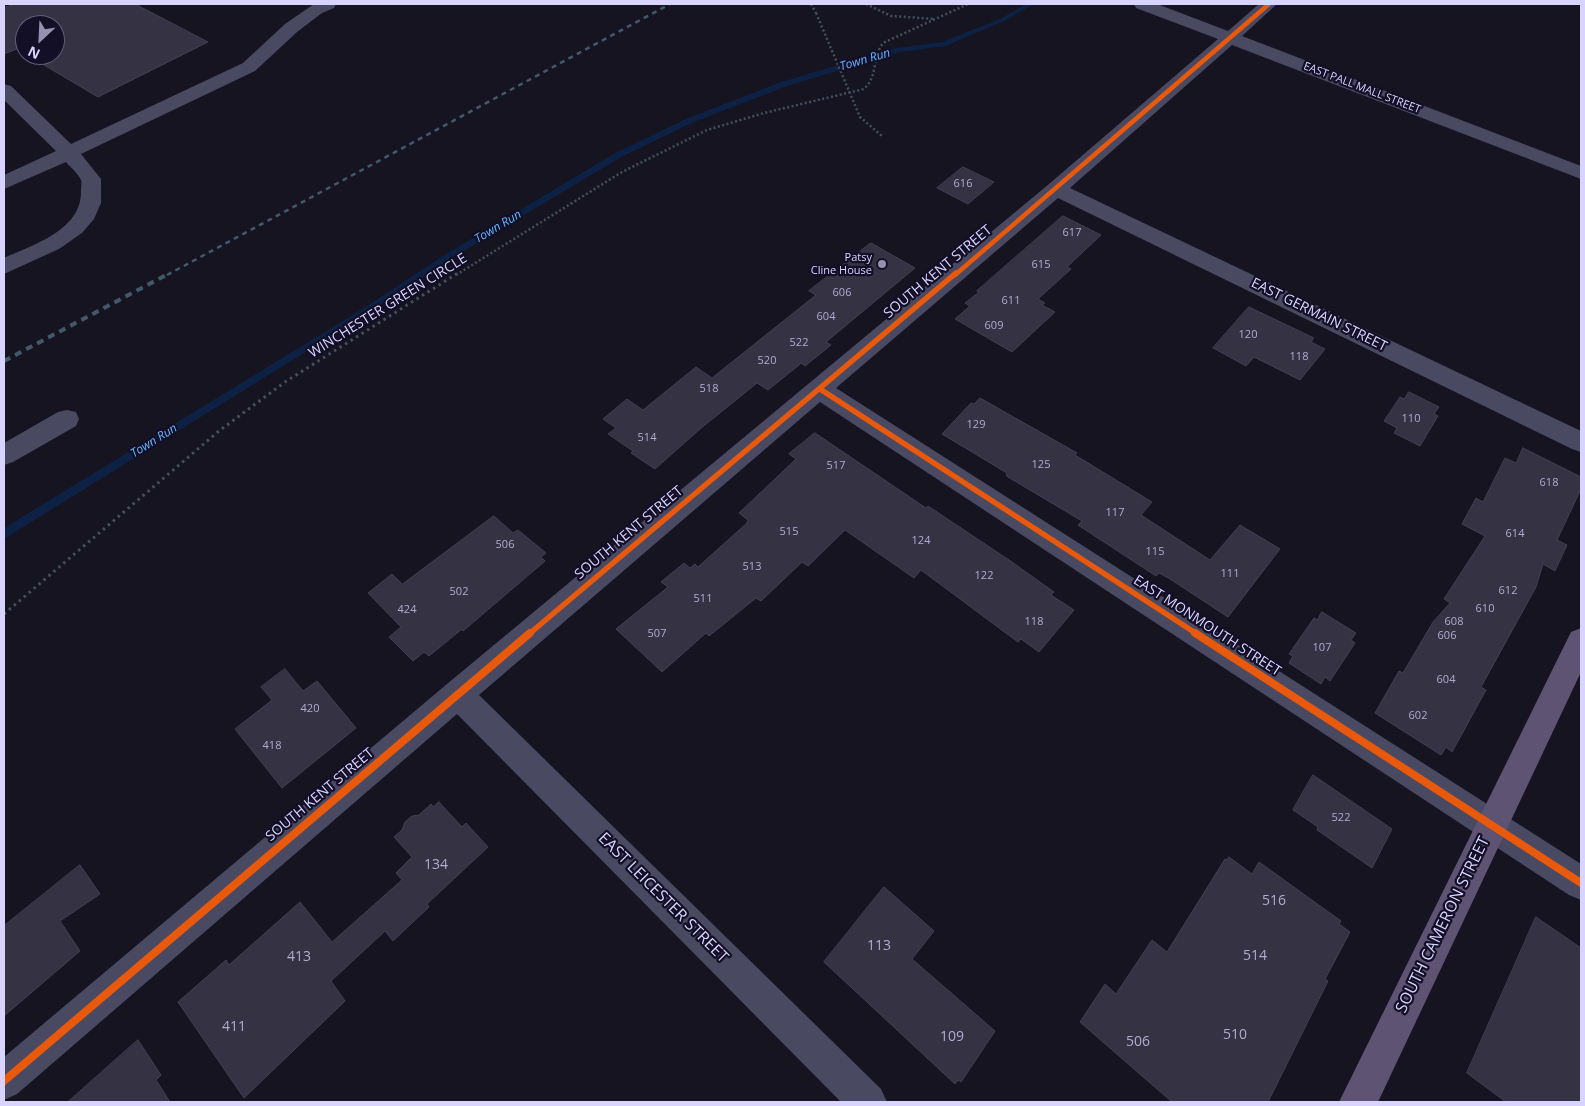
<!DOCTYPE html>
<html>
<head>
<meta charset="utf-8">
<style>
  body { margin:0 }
  #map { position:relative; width:1585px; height:1106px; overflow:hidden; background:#161421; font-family:"Open Sans",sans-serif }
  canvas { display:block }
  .frame { position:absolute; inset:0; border:5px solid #d9d4ff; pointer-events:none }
  .north { position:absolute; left:15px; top:15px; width:50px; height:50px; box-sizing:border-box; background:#130f26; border:1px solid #625e7d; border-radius:50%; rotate:205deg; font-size:14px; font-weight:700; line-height:20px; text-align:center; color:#d9d4ff }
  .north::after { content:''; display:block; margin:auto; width:18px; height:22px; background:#9591b1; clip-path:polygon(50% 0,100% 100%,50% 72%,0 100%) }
</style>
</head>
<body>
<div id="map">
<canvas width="1585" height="1106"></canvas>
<div class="frame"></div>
<div class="north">N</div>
</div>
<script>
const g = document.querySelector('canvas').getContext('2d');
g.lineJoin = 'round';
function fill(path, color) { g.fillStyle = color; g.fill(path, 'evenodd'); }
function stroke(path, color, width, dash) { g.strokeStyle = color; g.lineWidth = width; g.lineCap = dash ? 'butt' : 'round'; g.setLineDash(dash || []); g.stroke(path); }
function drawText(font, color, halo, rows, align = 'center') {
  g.font = font + ' "Open Sans",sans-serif'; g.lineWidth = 4.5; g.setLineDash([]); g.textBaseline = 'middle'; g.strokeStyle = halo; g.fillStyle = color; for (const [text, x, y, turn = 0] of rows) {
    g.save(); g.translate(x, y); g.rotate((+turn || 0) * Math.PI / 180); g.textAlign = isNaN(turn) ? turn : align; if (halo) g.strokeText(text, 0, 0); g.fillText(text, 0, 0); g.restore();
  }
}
const stream = new Path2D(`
  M 1026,4 L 1034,4 L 1004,21 L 946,46 L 900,52 L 787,86 L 694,122 L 623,156 L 452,258 L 370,312 L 4,539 L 4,528 L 364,308 L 446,254 L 617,152 L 688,118 L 781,82 L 896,48 L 942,42 L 1000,19 Z`);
const building = new Path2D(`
  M 16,4 L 135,4 L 208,42 L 98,97 L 27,55 L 55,55 L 55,25 L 25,25 L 25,54 L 17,49 L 4,54 L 4,8 Z
  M 963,167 L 994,182 L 968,204 L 937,188 Z
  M 1063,216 L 1101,235 L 1067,267 L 1071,269 L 1038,299 L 1045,303 L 1042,305 L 1055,312 L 1012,352 L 955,319 L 970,306 L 965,303 L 979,292 L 977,291 Z
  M 871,243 L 915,268 L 826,342 L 831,345 L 805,366 L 801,363 L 799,365 L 768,390 L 757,383 L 700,429 L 655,469 L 631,453 L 633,451 L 608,434 L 616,428 L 603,419 L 627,399 L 643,410 L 696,367 L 712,378 L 816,295 L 809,291 Z
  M 1249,307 L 1314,338 L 1311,342 L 1325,349 L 1300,380 L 1254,357 L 1246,366 L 1213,348 Z
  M 1409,392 L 1439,407 L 1434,414 L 1438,416 L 1420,446 L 1394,433 L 1397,428 L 1384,421 L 1400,397 L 1404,399 Z
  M 980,398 L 1077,453 L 1075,455 L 1152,502 L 1141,515 L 1210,560 L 1240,525 L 1280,549 L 1228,617 L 1170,579 L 1159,573 L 1156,576 L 1078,525 L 1082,521 L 1008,477 L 1006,475 L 1007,473 L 942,434 L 971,403 L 974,404 Z
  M 815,433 L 926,508 L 928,506 L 1009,560 L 1054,592 L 1051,595 L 1074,610 L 1039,652 L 1021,639 L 1018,642 L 921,570 L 914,578 L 845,530 L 808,566 L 802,562 L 761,601 L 756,598 L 709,636 L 706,633 L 662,672 L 616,629 L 668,587 L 661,582 L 684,563 L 690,568 L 695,564 L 698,567 L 747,523 L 748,520 L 739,513 L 796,459 L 789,454 Z
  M 1523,448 L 1581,477 L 1581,489 L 1557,540 L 1567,545 L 1555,571 L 1543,564 L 1536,587 L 1481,687 L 1486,690 L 1452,752 L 1446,747 L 1441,755 L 1375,713 L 1399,671 L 1403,673 L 1433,622 L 1450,603 L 1444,599 L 1485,536 L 1462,524 L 1476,498 L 1483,502 L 1505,458 L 1516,463 Z
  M 494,516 L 513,533 L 518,530 L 546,553 L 541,557 L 545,561 L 463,631 L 462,629 L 429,656 L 424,652 L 413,661 L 389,637 L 401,627 L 368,593 L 392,574 L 402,584 Z
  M 1322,612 L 1356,633 L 1351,640 L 1355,643 L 1330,681 L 1325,677 L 1321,684 L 1289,663 L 1293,656 L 1289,654 L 1314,618 L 1317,620 Z
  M 285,669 L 303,691 L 317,681 L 356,728 L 282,788 L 235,729 L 272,700 L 261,687 Z
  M 1313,775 L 1392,829 L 1372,868 L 1317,830 L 1318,827 L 1293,810 Z
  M 439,802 L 462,827 L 466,823 L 488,847 L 427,904 L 429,907 L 393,941 L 385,931 L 331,981 L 345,1001 L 244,1098 L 178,1002 L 226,960 L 229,965 L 300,902 L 332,942 L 402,880 L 396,873 L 412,857 L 394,837 L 402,830 L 405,822 L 412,816 L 419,815 L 431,804 L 433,807 Z
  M 1229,857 L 1252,874 L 1259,862 L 1341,921 L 1339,924 L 1350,932 L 1325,979 L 1328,981 L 1268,1102 L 1172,1102 L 1080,1022 L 1105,984 L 1116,994 L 1152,940 L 1167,952 L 1225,859 L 1227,860 Z
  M 80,865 L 100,894 L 60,921 L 80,951 L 4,1016 L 4,926 Z
  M 884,887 L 934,931 L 912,959 L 995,1031 L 961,1082 L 958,1080 L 955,1084 L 824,962 Z
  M 1536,917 L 1581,948 L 1581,1102 L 1506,1102 L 1467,1073 Z
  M 138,1040 L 161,1075 L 156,1080 L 170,1102 L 68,1102 Z`);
const pathFar1 = new Path2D(`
  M 811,4 L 816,13
  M 866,4 L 891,16 L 935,19
  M 456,275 L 622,172 L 707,130 L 764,113 L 864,89 C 878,76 872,58 883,43 L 968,4`);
const path = new Path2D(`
  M 4,614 L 219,431 L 285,382 L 458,273`);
const minor = new Path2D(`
  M 314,4 L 336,4 L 334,8 L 322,13 L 297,32 L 255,71 L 81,154 L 101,179 L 101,203 L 94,219 L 82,233 L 59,249 L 4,274 L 4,258 C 33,245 82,230 81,191 C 81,188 82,182 81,180 C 78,173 70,167 66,162 L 4,189 L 4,175 L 56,151 L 4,100 L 4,84 L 11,86 L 71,144 L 243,63 L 285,24 Z
  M 1134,4 L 1157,4 L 1228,31 L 1259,4 L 1277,4 L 1242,36 L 1581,166 L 1581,179 L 1232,45 L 1070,188 L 1581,431 L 1581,452 L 1572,449 L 1058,198 L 836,388 L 1581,864 L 1581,900 L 1569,895 L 820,402 L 479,695 L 881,1089 L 887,1102 L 841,1102 L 457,714 L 17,1094 L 4,1100 L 4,1057 L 447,684 L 1049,184 L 1218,39 L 1136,8 Z
  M 67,410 L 76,412 L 79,419 L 76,426 L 13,462 L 4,465 L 4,443 L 58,412 Z`);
const major = new Path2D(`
  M 1581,628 L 1581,672 L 1378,1102 L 1339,1102 L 1571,632 Z`);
const railFar1 = new Path2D(`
  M 167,275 L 670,4`);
const rail = new Path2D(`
  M 4,361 L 170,273`);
const pathBridge = new Path2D(`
  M 816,13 L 860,117 L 882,136`);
const cyclewayFar2 = new Path2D(`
  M 955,275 L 1269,4`);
const cyclewayFar1 = new Path2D(`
  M 820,389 L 1197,634
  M 529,634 L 956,273`);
const cycleway = new Path2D(`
  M 1195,633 L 1581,883
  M 4,1081 L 530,633`);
const markers = [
  [882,264,5,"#9591b1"]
];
const farStreetnames = [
  ["EAST PALL MALL STREET",1362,88,21]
];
const numberNames = [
  ["616",963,184],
  ["617",1072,233],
  ["615",1041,265],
  ["606",842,293],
  ["611",1011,301],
  ["604",826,317],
  ["609",994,326],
  ["120",1248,335],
  ["522",799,343],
  ["118",1299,357],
  ["520",767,361],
  ["518",709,389],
  ["110",1411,419],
  ["129",976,425],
  ["514",647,438],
  ["125",1041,465],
  ["517",836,466],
  ["618",1549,483],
  ["117",1115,513],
  ["515",789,532],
  ["614",1515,534],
  ["124",921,541],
  ["506",505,545],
  ["115",1155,552],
  ["513",752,567],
  ["111",1230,574],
  ["122",984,576],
  ["612",1508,591],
  ["502",459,592],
  ["511",703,599],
  ["610",1485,609],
  ["424",407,610],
  ["118",1034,622],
  ["608",1454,622],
  ["507",657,634],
  ["606",1447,636],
  ["107",1322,648],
  ["604",1446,680],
  ["420",310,709],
  ["602",1418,716],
  ["418",272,746],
  ["522",1341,818]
];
const farPoinames = [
  ["Patsy",872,258],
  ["Cline House",872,271]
];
const farWaternames = [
  ["Town Run",865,60,-16],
  ["Town Run",498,227,-31],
  ["Town Run",154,441,-32]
];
const streetNames = [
  ["SOUTH KENT STREET",938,272,-40],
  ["WINCHESTER GREEN CIRCLE",388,306,-32],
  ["EAST GERMAIN STREET",1319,315,26],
  ["SOUTH KENT STREET",629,533,-40],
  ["EAST MONMOUTH STREET",1207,626,33],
  ["SOUTH KENT STREET",320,795,-40]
];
const nearNumbernames = [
  ["134",436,865],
  ["516",1274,901],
  ["113",879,946],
  ["514",1255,956],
  ["413",299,957],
  ["411",234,1027],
  ["510",1235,1035],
  ["109",952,1037],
  ["506",1138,1042]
];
const nearStreetnames = [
  ["EAST LEICESTER STREET",663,898,45],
  ["SOUTH CAMERON STREET",1443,925,-64]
];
fill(stream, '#0d2144');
fill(building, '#343243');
stroke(building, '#433f54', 1);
stroke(pathFar1, '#44505f', 2.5, [2, 2.5]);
stroke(path, '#44505f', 3, [2.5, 4]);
fill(minor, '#4a4962');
fill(major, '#5e5373');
stroke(railFar1, '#43596b', 2.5, [5, 4.5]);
stroke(rail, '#43596b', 4, [7, 5.5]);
stroke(pathBridge, '#44505f', 2.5, [2, 2.5]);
stroke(cyclewayFar2, '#e8590c', 4.5);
stroke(cyclewayFar1, '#e8590c', 5.5);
stroke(cycleway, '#e8590c', 8);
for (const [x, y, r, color] of markers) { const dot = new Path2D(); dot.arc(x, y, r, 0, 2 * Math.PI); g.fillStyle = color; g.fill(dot); stroke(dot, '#130f26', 2); }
drawText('11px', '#d9d4ff', '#130f26', farStreetnames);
drawText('11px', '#b0acd0', null, numberNames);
drawText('11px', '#d9d4ff', '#130f26', farPoinames, 'right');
drawText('italic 12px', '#62b6ff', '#130f26', farWaternames);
drawText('14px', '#d9d4ff', '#130f26', streetNames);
drawText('14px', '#b0acd0', null, nearNumbernames);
drawText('16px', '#d9d4ff', '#130f26', nearStreetnames);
</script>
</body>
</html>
